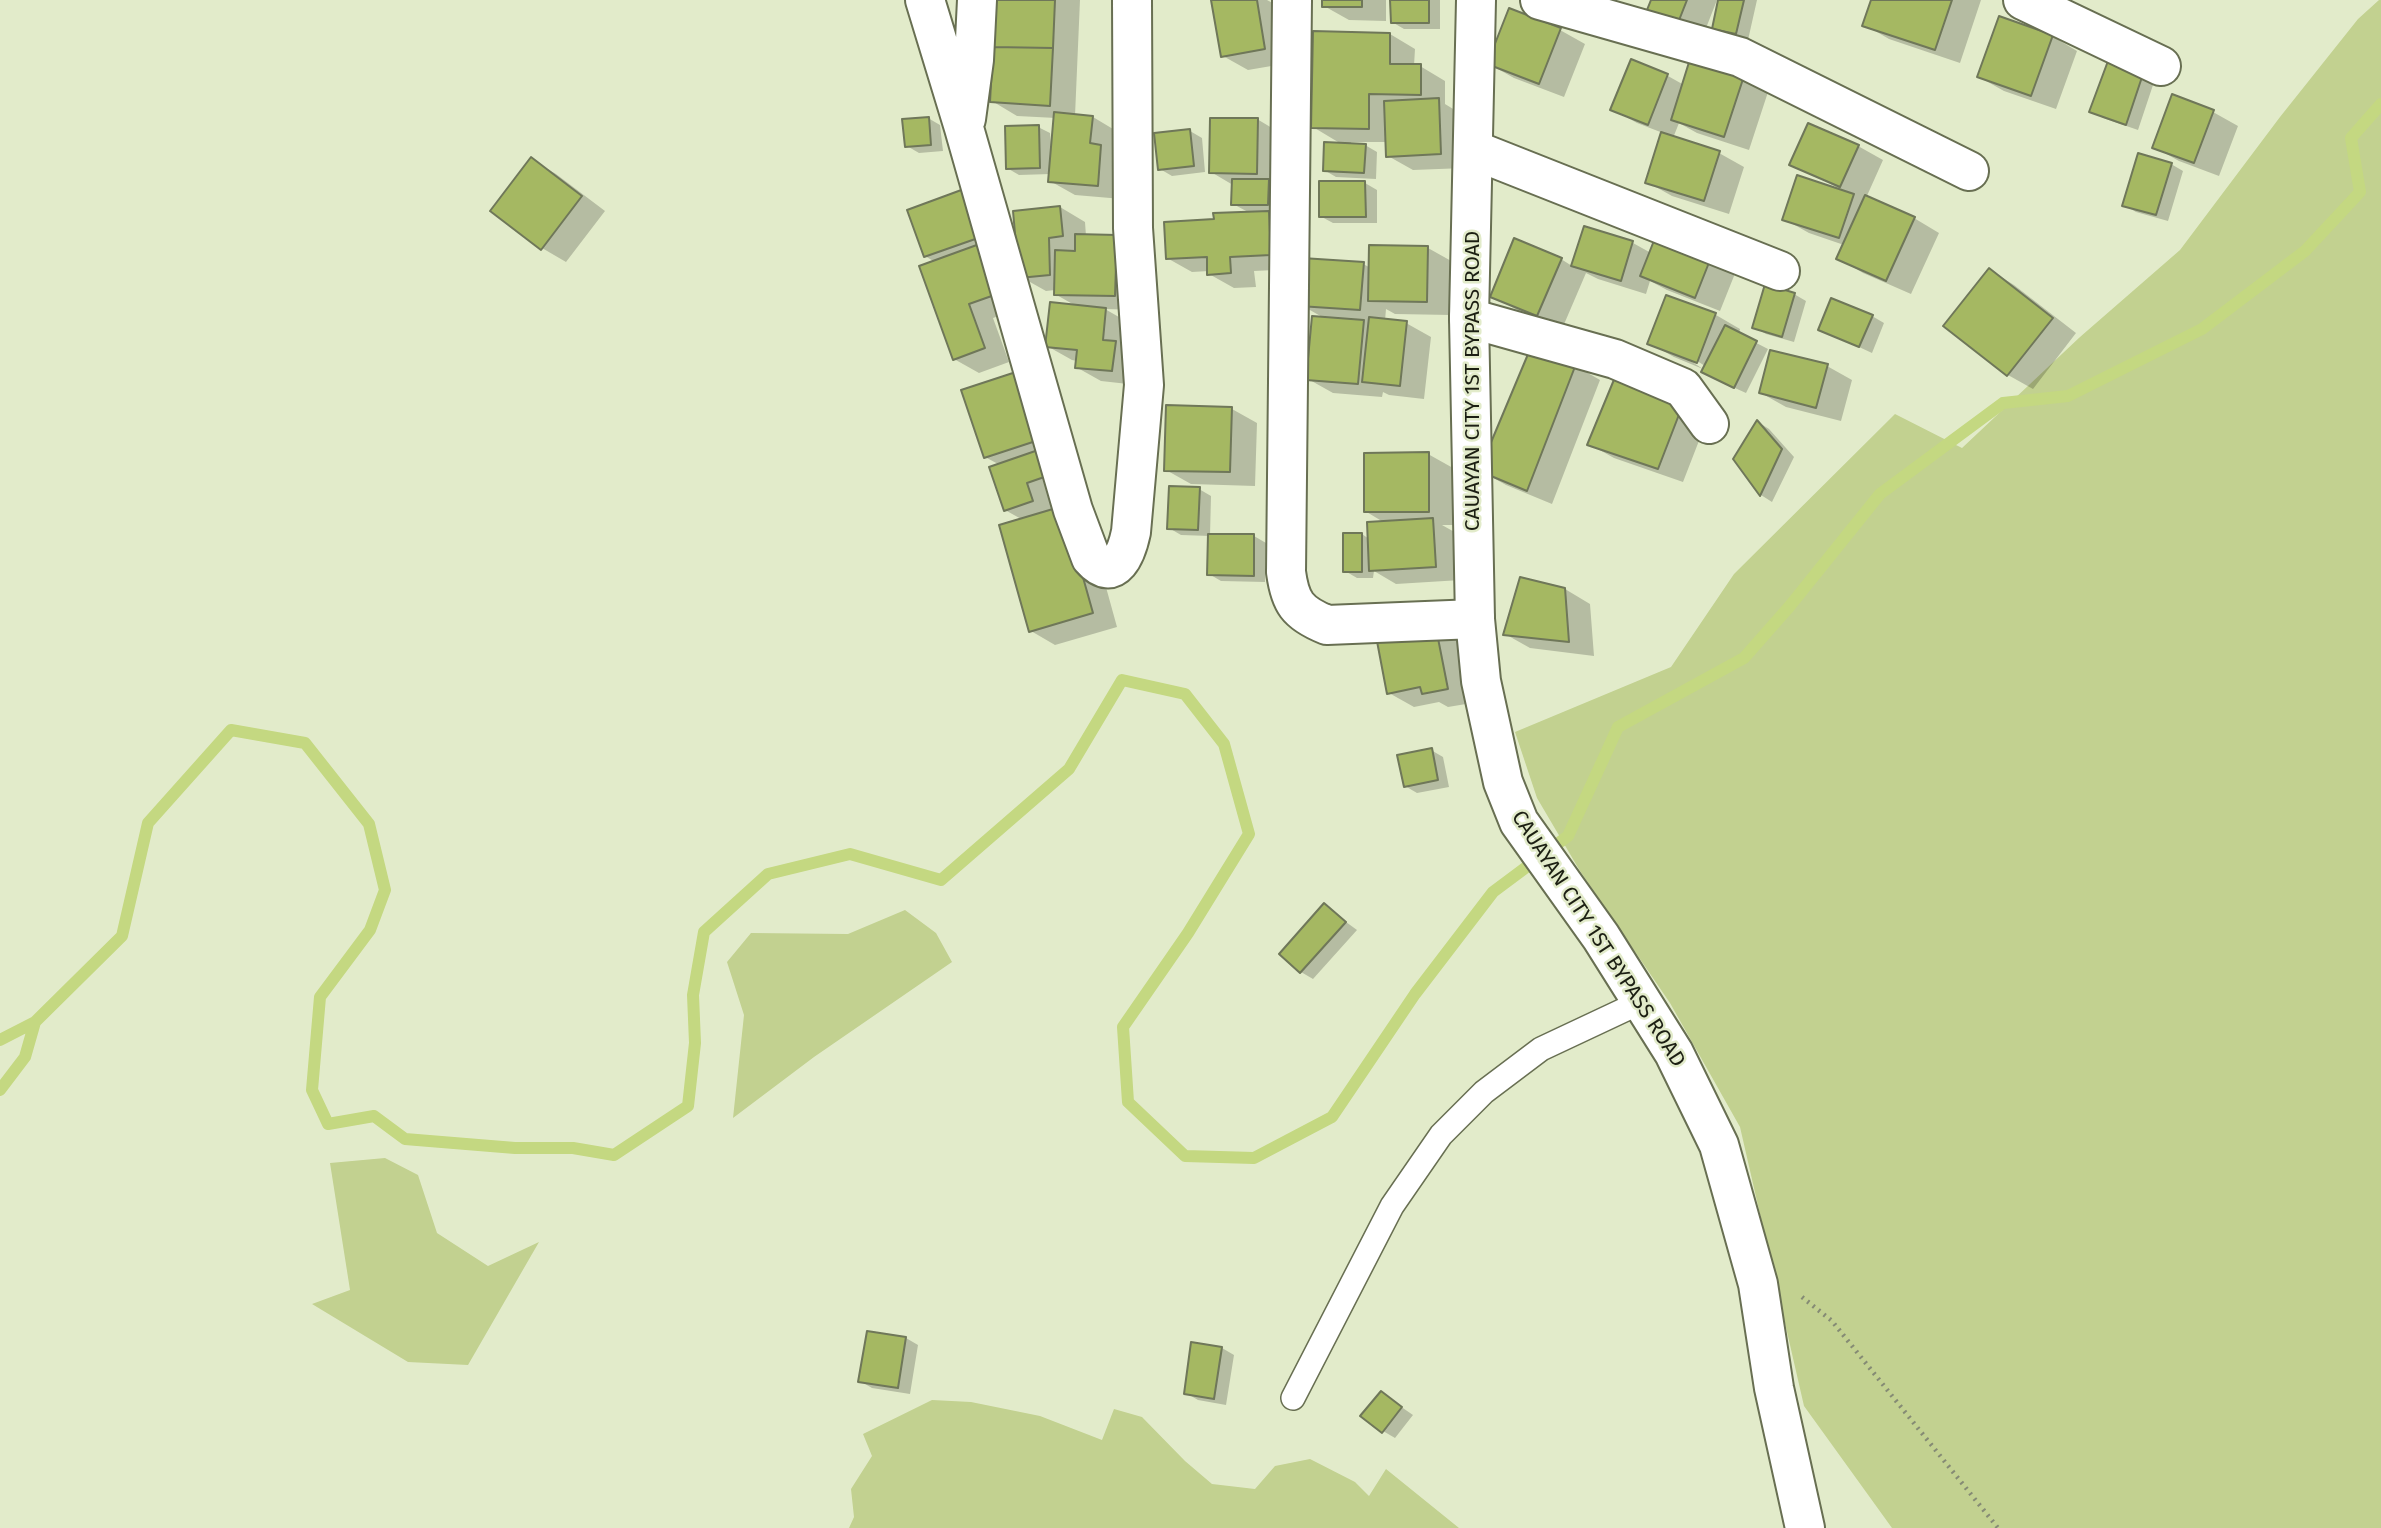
<!DOCTYPE html>
<html>
<head>
<meta charset="utf-8">
<style>
  body { margin:0 }
  canvas { display:block; background:#e2ebca }
</style>
</head>
<body>
<canvas width="2381" height="1528"></canvas>
<script>
const g = document.querySelector('canvas').getContext('2d');
g.lineJoin = 'round';
function fill(path, color) { g.fillStyle = color; g.fill(path, 'evenodd'); }
function stroke(path, color, width, dash) { g.strokeStyle = color; g.lineWidth = width; g.lineCap = dash ? 'butt' : 'round'; g.setLineDash(dash || []); g.stroke(path); }
function drawText(font, color, halo, rows, align = 'center') {
  g.font = font + ' "Fira Sans",sans-serif'; g.lineWidth = 5; g.setLineDash([]); g.textBaseline = 'middle'; g.strokeStyle = halo; g.fillStyle = color; for (const [text, x, y, turn = 0] of rows) {
    g.save(); g.translate(x, y); g.rotate((+turn || 0) * Math.PI / 180); g.textAlign = isNaN(turn) ? turn : align; if (halo) g.strokeText(text, 0, 0); g.fillText(text, 0, 0); g.restore();
  }
}
const green = new Path2D(`
  M 2379,0 L 2381,0 L 2381,1528 L 1892,1528 L 1804,1406 L 1740,1127 L 1670,1003 L 1580,871 L 1537,798 L 1515,732 L 1671,667 L 1734,574 L 1895,414 L 1962,448 L 2080,337 L 2180,250 L 2280,117 L 2358,19 Z
  M 905,910 L 936,933 L 952,962 L 814,1057 L 733,1118 L 744,1015 L 727,962 L 751,933 L 848,934 Z
  M 385,1158 L 418,1175 L 437,1233 L 488,1266 L 539,1242 L 468,1365 L 408,1362 L 312,1304 L 350,1290 L 330,1163 Z
  M 932,1400 L 971,1402 L 1040,1416 L 1102,1440 L 1114,1409 L 1142,1417 L 1185,1461 L 1212,1484 L 1255,1489 L 1275,1466 L 1310,1459 L 1355,1482 L 1369,1496 L 1386,1469 L 1459,1528 L 849,1528 L 854,1517 L 851,1489 L 872,1456 L 863,1434 Z`);
const shadow = new Path2D(`
  M 997,0 L 1080,0 L 1075,116 L 1093,117 L 1118,132 L 1122,199 L 1075,195 L 1050,181 L 1051,174 L 1019,175 L 1007,168 L 1038,127 L 1050,133 L 1051,145 L 1053,146 L 1056,118 L 1017,116 L 992,101 Z
  M 1213,0 L 1267,0 L 1280,7 L 1289,63 L 1248,70 L 1223,56 Z
  M 1324,0 L 1386,0 L 1386,21 L 1349,20 L 1324,6 Z
  M 1392,0 L 1440,0 L 1440,29 L 1404,29 L 1392,22 Z
  M 1652,0 L 1717,0 L 1699,46 Z
  M 1720,0 L 1757,0 L 1748,40 L 1726,35 L 1714,28 Z
  M 1873,0 L 1981,0 L 1960,63 L 1889,39 L 1865,25 Z
  M 1510,11 L 1560,30 L 1585,44 L 1564,97 L 1514,78 L 1489,64 Z
  M 1390,34 L 1415,49 L 1414,66 L 1420,66 L 1445,81 L 1445,104 L 1463,115 L 1465,168 L 1413,170 L 1388,156 L 1387,142 L 1351,142 L 1351,145 L 1365,145 L 1377,152 L 1376,179 L 1336,177 L 1324,170 L 1343,145 L 1313,127 Z
  M 2052,36 L 2077,51 L 2056,109 L 2004,91 L 1979,77 Z
  M 1632,61 L 1668,76 L 1684,85 L 1743,77 L 1768,92 L 1749,150 L 1697,133 L 1679,123 L 1673,138 L 1719,153 L 1744,167 L 1729,214 L 1672,196 L 1647,182 L 1663,133 L 1637,123 L 1612,109 Z
  M 2142,75 L 2154,82 L 2138,130 L 2103,118 L 2091,111 Z
  M 2173,96 L 2213,112 L 2238,126 L 2219,176 L 2179,161 L 2154,147 Z
  M 928,118 L 940,125 L 943,151 L 919,153 L 907,146 Z
  M 1257,119 L 1282,134 L 1280,211 L 1266,211 L 1294,227 L 1296,269 L 1254,271 L 1256,287 L 1234,288 L 1209,274 L 1209,271 L 1192,272 L 1167,258 L 1216,221 L 1250,213 L 1233,204 L 1233,185 L 1211,172 Z
  M 1190,131 L 1202,138 L 1205,172 L 1172,176 L 1160,169 Z
  M 1858,146 L 1883,160 L 1866,198 L 1914,218 L 1939,233 L 1911,294 L 1863,273 L 1838,258 L 1844,245 L 1809,233 L 1784,219 L 1839,191 L 1840,189 L 1791,164 Z
  M 532,160 L 556,174 L 605,211 L 566,262 L 542,248 Z
  M 2171,164 L 2183,171 L 2168,221 L 2136,212 L 2124,205 Z
  M 1365,183 L 1377,190 L 1377,223 L 1333,223 L 1320,216 Z
  M 964,191 L 1027,306 L 993,318 L 1009,362 L 979,373 L 954,359 L 935,262 L 925,256 Z
  M 1060,207 L 1085,222 L 1086,236 L 1117,236 L 1140,310 L 1105,309 L 1131,324 L 1137,385 L 1101,381 L 1076,367 L 1077,361 L 1072,360 L 1047,346 L 1076,306 L 1055,294 L 1055,290 L 1046,291 L 1021,277 Z
  M 1585,228 L 1633,243 L 1651,253 L 1658,235 L 1736,271 L 1720,311 L 1667,290 L 1650,281 L 1646,294 L 1598,279 L 1586,273 L 1562,329 L 1517,310 L 1492,296 L 1561,259 L 1572,266 Z
  M 1428,248 L 1453,262 L 1451,315 L 1395,314 L 1386,309 L 1385,321 L 1406,323 L 1431,337 L 1424,399 L 1389,395 L 1383,392 L 1382,397 L 1333,393 L 1308,379 L 1324,318 L 1301,305 L 1363,264 L 1371,268 Z
  M 1990,270 L 2014,285 L 2076,333 L 2033,389 L 2008,375 L 1945,326 Z
  M 1794,294 L 1806,301 L 1794,342 L 1766,334 L 1754,327 Z
  M 1667,297 L 1716,315 L 1740,329 L 1739,334 L 1768,349 L 1746,393 L 1715,379 L 1705,366 L 1691,357 L 1689,360 L 1703,369 L 1674,357 L 1649,343 Z
  M 1872,316 L 1884,323 L 1872,353 L 1820,329 Z
  M 1576,366 L 1600,380 L 1552,504 L 1506,485 L 1481,471 Z
  M 1827,366 L 1852,380 L 1841,421 L 1786,407 L 1761,393 Z
  M 1022,371 L 1088,522 L 1117,627 L 1055,645 L 1031,631 L 1023,520 L 1005,510 L 1000,465 L 985,457 Z
  M 1684,401 L 1709,415 L 1683,482 L 1614,458 L 1589,444 Z
  M 1232,409 L 1257,423 L 1255,486 L 1191,484 L 1166,470 Z
  M 1758,422 L 1769,429 L 1794,457 L 1772,502 L 1761,495 L 1735,459 Z
  M 1428,454 L 1453,468 L 1453,525 L 1442,525 L 1458,534 L 1461,580 L 1396,584 L 1374,571 L 1373,578 L 1357,578 L 1345,571 L 1362,534 L 1369,539 L 1385,523 L 1365,511 Z
  M 1199,489 L 1211,496 L 1210,536 L 1254,536 L 1266,543 L 1265,582 L 1221,581 L 1209,574 L 1210,536 L 1181,535 L 1169,528 Z
  M 1565,589 L 1590,604 L 1594,656 L 1530,648 L 1505,634 Z
  M 1434,625 L 1459,640 L 1472,703 L 1448,707 L 1439,702 L 1414,707 L 1389,693 Z
  M 1431,750 L 1443,757 L 1449,787 L 1417,793 L 1405,786 Z
  M 1324,906 L 1357,930 L 1313,979 L 1301,972 L 1281,954 Z
  M 906,1338 L 918,1345 L 910,1394 L 872,1388 L 860,1381 Z
  M 1222,1348 L 1234,1355 L 1226,1405 L 1198,1400 L 1186,1393 Z
  M 1381,1393 L 1413,1415 L 1395,1438 L 1383,1431 Z`);
const stream = new Path2D(`
  M 0,1040 L 35,1022 L 122,936 L 148,823 L 231,730 L 305,743 L 369,824 L 385,890 L 370,930 L 320,997 L 312,1090 L 328,1124 L 374,1116 L 405,1139 L 515,1148 L 573,1148 L 614,1155 L 688,1106 L 695,1043 L 693,995 L 704,932 L 768,874 L 850,854 L 941,880 L 1069,769 L 1122,680 L 1185,694 L 1224,744 L 1249,834 L 1188,933 L 1123,1027 L 1128,1102 L 1185,1156 L 1254,1158 L 1332,1117 L 1415,994 L 1493,892 L 1568,836 L 1618,727 L 1744,658 L 1789,607 L 1880,494 L 2003,403 L 2068,396 L 2202,329 L 2305,251 L 2360,192 L 2351,138 L 2381,104
  M 0,1090 L 25,1057 L 35,1022`);
const building = new Path2D(`
  M 995,0 L 1055,0 L 1053,48 L 993,47 Z
  M 1211,0 L 1257,0 L 1265,49 L 1221,57 Z
  M 1322,0 L 1362,0 L 1362,7 L 1322,7 Z
  M 1390,0 L 1429,0 L 1429,23 L 1391,23 Z
  M 1651,0 L 1687,0 L 1674,33 L 1643,20 Z
  M 1718,0 L 1744,0 L 1736,34 L 1712,29 Z
  M 1871,0 L 1952,0 L 1935,50 L 1862,26 Z
  M 1509,8 L 1561,28 L 1539,84 L 1487,64 Z
  M 1999,16 L 2053,35 L 2031,96 L 1977,77 Z
  M 1313,31 L 1390,33 L 1390,64 L 1421,64 L 1421,95 L 1369,94 L 1369,129 L 1311,128 Z
  M 993,47 L 1053,48 L 1050,106 L 990,102 Z
  M 1631,59 L 1668,74 L 1648,125 L 1610,110 Z
  M 1690,59 L 1744,76 L 1724,137 L 1671,120 Z
  M 2108,61 L 2143,74 L 2126,125 L 2089,112 Z
  M 2172,94 L 2214,110 L 2194,163 L 2152,148 Z
  M 1439,98 L 1441,154 L 1386,157 L 1384,101 Z
  M 1054,112 L 1093,116 L 1090,143 L 1101,145 L 1098,186 L 1048,182 Z
  M 929,117 L 931,145 L 905,147 L 902,119 Z
  M 1210,118 L 1258,118 L 1257,174 L 1209,173 Z
  M 1808,123 L 1859,145 L 1840,187 L 1789,165 Z
  M 1039,125 L 1040,168 L 1006,169 L 1005,126 Z
  M 1190,129 L 1194,166 L 1158,170 L 1154,133 Z
  M 1661,132 L 1720,151 L 1704,201 L 1645,183 Z
  M 1324,142 L 1366,144 L 1364,173 L 1323,171 Z
  M 2138,153 L 2172,163 L 2156,215 L 2122,206 Z
  M 531,157 L 582,196 L 541,250 L 490,211 Z
  M 1797,175 L 1854,194 L 1839,238 L 1782,220 Z
  M 1232,179 L 1269,179 L 1268,205 L 1231,205 Z
  M 1319,181 L 1365,181 L 1366,217 L 1319,217 Z
  M 964,189 L 981,237 L 924,257 L 907,210 Z
  M 1865,195 L 1915,217 L 1886,281 L 1836,259 Z
  M 1060,206 L 1063,236 L 1049,238 L 1050,275 L 1019,278 L 1013,211 Z
  M 1269,211 L 1271,255 L 1230,257 L 1231,273 L 1207,275 L 1207,257 L 1166,259 L 1164,222 L 1214,219 L 1213,213 Z
  M 1584,226 L 1633,241 L 1621,281 L 1571,266 Z
  M 1657,233 L 1712,255 L 1695,298 L 1640,276 Z
  M 1075,234 L 1117,235 L 1115,296 L 1054,295 L 1055,250 L 1075,251 Z
  M 1514,238 L 1562,258 L 1537,316 L 1490,297 Z
  M 985,242 L 1003,292 L 969,304 L 985,348 L 953,360 L 919,266 Z
  M 1369,245 L 1428,246 L 1427,302 L 1368,301 Z
  M 1302,258 L 1364,262 L 1360,310 L 1299,306 Z
  M 1989,268 L 2053,318 L 2007,376 L 1943,326 Z
  M 1765,284 L 1795,293 L 1782,337 L 1752,328 Z
  M 1666,295 L 1716,313 L 1697,363 L 1647,344 Z
  M 1831,298 L 1873,315 L 1859,347 L 1818,330 Z
  M 1050,302 L 1106,308 L 1103,340 L 1116,341 L 1112,371 L 1075,368 L 1077,350 L 1045,347 Z
  M 1312,316 L 1364,320 L 1358,384 L 1306,380 Z
  M 1369,317 L 1407,321 L 1400,386 L 1362,382 Z
  M 1725,325 L 1757,341 L 1734,388 L 1701,372 Z
  M 1531,347 L 1576,364 L 1527,491 L 1479,471 Z
  M 1770,350 L 1828,364 L 1816,408 L 1759,393 Z
  M 1022,370 L 1045,438 L 984,458 L 961,390 Z
  M 1618,370 L 1685,399 L 1658,469 L 1587,445 Z
  M 1166,405 L 1232,407 L 1230,472 L 1164,471 Z
  M 1757,420 L 1782,449 L 1760,496 L 1733,459 Z
  M 1044,448 L 1053,474 L 1027,483 L 1033,501 L 1004,511 L 989,467 Z
  M 1429,452 L 1429,512 L 1364,512 L 1364,453 Z
  M 1169,486 L 1200,487 L 1198,530 L 1167,529 Z
  M 1063,506 L 1093,613 L 1029,632 L 999,525 Z
  M 1433,518 L 1436,567 L 1369,571 L 1367,522 Z
  M 1343,533 L 1362,533 L 1362,572 L 1343,572 Z
  M 1208,534 L 1254,534 L 1254,576 L 1207,575 Z
  M 1520,577 L 1565,588 L 1569,642 L 1503,635 Z
  M 1435,623 L 1448,689 L 1422,694 L 1420,687 L 1387,694 L 1376,636 Z
  M 1432,748 L 1438,780 L 1404,787 L 1397,755 Z
  M 1324,903 L 1346,922 L 1300,973 L 1279,954 Z
  M 867,1331 L 906,1337 L 898,1388 L 858,1382 Z
  M 1191,1342 L 1222,1347 L 1214,1399 L 1184,1394 Z
  M 1381,1391 L 1402,1407 L 1382,1433 L 1360,1416 Z`);
const path = new Path2D(`
  M 1802,1297 L 1832,1321 L 1998,1528`);
const service = new Path2D(`
  M 1293,1398 L 1392,1206 L 1441,1135 L 1484,1092 L 1541,1049 L 1641,1002`);
const minor = new Path2D(`
  M 925,0 L 964,128 L 1073,510 L 1091,558 C 1115,586 1127,551 1131,532 L 1144,385 L 1133,228 L 1132,0
  M 1292,0 L 1286,572 C 1290,602 1297,613 1327,625 L 1475,619
  M 1540,0 L 1740,57 L 1969,171
  M 2023,0 L 2161,66
  M 966,119 L 974,60 L 977,0
  M 1474,150 L 1780,271
  M 1469,318 L 1615,359 L 1683,388 L 1709,424`);
const secondary = new Path2D(`
  M 1476,0 L 1469,318 L 1475,619 L 1481,681 L 1503,782 L 1519,822 L 1601,937 L 1674,1053 L 1719,1145 L 1758,1284 L 1774,1388 L 1805,1528`);
const streetNames = [
  ["CAUAYAN CITY 1ST BYPASS ROAD",1473,381,-90],
  ["CAUAYAN CITY 1ST BYPASS ROAD",1598,939,57]
];
fill(green, '#c2d190');
fill(shadow, '#0003');
stroke(stream, '#c4d881', 12);
fill(building, '#a5b862');
stroke(building, '#6f7759', 2);
stroke(service, '#686f52', 26);
stroke(minor, '#686f52', 42);
stroke(secondary, '#686f52', 42);
stroke(path, '#858b74', 4.5, [2, 5]);
stroke(service, '#fff', 23);
stroke(minor, '#fff', 38);
stroke(secondary, '#fff', 38);
drawText('21px', '#1c1f13', '#e2ebca', streetNames);
</script>
</body>
</html>
